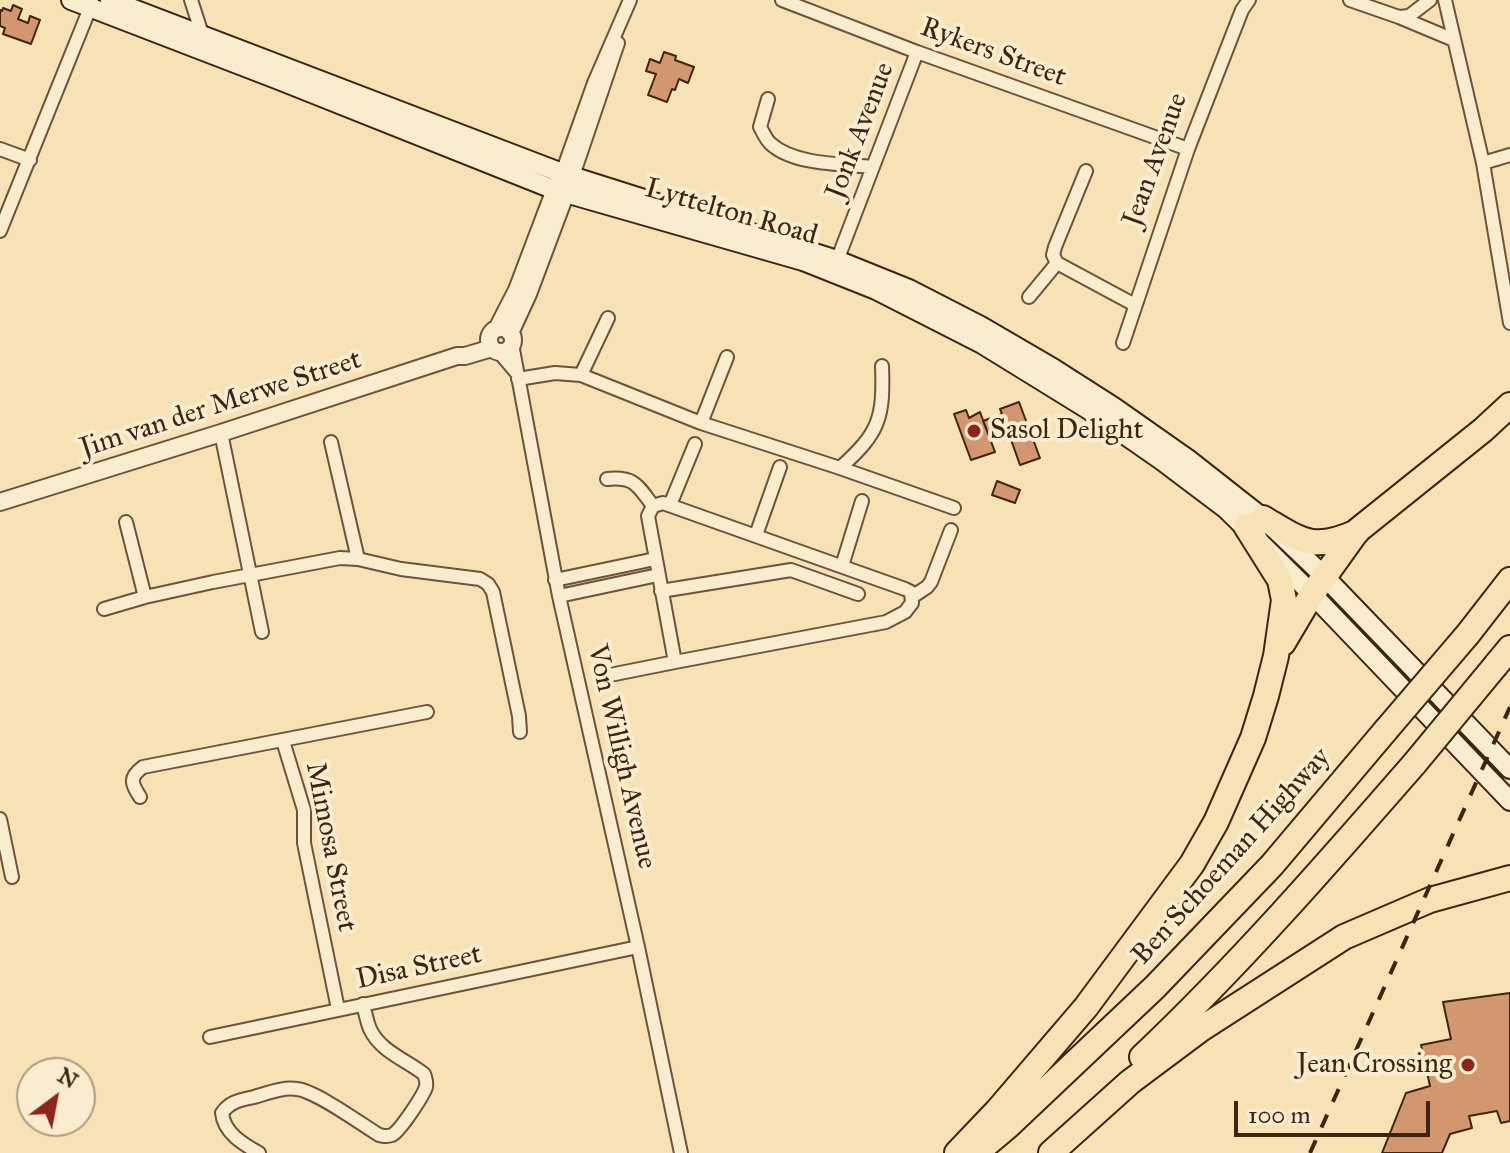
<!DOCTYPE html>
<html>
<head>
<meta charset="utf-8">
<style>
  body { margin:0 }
  #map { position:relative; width:1510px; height:1153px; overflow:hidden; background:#f6e2b5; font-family:"IM FELL Great Primer",serif }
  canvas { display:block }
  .north { position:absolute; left:16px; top:1057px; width:80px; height:80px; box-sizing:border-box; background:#f9eccf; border:2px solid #af9c83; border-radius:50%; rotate:32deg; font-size:22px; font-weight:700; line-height:32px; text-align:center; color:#412311 }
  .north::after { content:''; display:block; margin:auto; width:28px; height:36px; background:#8f2418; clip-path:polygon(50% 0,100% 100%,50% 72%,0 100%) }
  .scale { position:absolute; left:1234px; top:1101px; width:196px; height:36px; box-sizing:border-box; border:4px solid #412311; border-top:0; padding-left:10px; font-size:24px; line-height:28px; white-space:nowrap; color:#412311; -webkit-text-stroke:6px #f9eccf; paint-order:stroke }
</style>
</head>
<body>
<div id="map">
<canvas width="1510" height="1153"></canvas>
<div class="north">N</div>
<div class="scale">100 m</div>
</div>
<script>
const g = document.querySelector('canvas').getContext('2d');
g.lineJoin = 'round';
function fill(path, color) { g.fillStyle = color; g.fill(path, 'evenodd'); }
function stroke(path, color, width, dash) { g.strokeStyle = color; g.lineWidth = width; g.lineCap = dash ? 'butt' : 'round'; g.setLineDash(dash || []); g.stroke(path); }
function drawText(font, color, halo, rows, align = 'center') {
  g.font = font + ' "IM FELL Great Primer",serif'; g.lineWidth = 8; g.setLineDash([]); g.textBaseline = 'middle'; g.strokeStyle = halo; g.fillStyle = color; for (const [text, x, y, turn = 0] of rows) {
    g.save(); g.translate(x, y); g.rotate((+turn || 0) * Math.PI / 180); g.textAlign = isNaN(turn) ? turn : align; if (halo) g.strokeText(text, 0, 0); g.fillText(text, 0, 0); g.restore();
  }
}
const building = new Path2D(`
  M 13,5 L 22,9 L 18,19 L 28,23 L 30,16 L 40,20 L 31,44 L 3,34 L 5,28 L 0,26 L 0,10 L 2,11 L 3,8 L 11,11 Z
  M 664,52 L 676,56 L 675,60 L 694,67 L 688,83 L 679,79 L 675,90 L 672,89 L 667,102 L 648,95 L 656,74 L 646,71 L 650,59 L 660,63 Z
  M 1019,402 L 1040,458 L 1020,465 L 1009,434 L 991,441 L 983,421 L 1002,414 L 1000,409 Z
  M 966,410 L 969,418 L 980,412 L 995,452 L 971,460 L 954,414 Z
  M 997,481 L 1020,490 L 1015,503 L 992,495 Z
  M 1510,993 L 1510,1121 L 1501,1123 L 1497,1111 L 1469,1116 L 1472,1128 L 1450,1134 L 1442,1153 L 1382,1153 L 1406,1093 L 1430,1086 L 1421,1045 L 1451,1039 L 1443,1002 Z`);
const minor = new Path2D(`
  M 191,0 L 203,37
  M 782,0 L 917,52 L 1188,149
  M 1350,0 L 1399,17 L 1409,16 L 1430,0
  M 1445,0 L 1483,163 L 1510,323
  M 1399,17 L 1454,40
  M 768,99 L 760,127 C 763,132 766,140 771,144 C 794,165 843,164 872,167
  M 0,149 L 30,160
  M 1483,163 L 1510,155
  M 1086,171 L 1055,247 L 1053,255 L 1057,263 L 1135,305
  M 562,173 L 594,83 L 630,0
  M 573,176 L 618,43
  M 0,231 L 92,3
  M 835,266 L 917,52
  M 1029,297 L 1057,263
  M 1123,343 L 1188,149 L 1242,10 L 1249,0
  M 512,344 L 559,596 L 638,947 L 681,1153
  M 499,352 L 516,372
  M 581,375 L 608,318
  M 518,379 L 555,373 L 581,375 L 701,423 L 840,468 L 954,508
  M 701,423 L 727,357
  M 221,433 L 262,632
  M 331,442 L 358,559
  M 840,468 C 879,433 884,419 882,366
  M 607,479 C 635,476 638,486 653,506
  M 663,503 L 905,589 L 911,592 L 912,603 L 905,612 L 886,622 L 675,662 L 648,516 L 653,506 Z
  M 670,505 L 695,444
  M 126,522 L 145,597
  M 756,535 L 780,467
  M 842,566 L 862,501
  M 555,580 L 655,559
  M 661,591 L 791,570 L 858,594
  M 559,596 L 658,575
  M 912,597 L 927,587 L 931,582 L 951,530
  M 104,609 L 145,597 L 213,582 L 340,558 L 358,559 L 401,569 L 480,579 L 488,584 L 493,592 L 519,716 L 520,732
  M 610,675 L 675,662
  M 283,741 L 304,810 L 304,843 L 338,1009
  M 140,797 C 132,784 128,778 143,767 L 427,712
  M 0,819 L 12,877
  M 210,1037 L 638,947
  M 259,1153 C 243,1144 224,1133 222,1113 C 230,1101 241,1100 254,1097 C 268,1093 283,1087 297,1089 C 316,1091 361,1124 379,1135 C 385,1136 386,1137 392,1135 C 400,1131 423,1096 426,1087 C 427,1081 426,1080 424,1074 C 406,1060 380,1051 370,1029 C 367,1022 365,1012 363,1004`);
const tertiary = new Path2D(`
  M489 340a12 12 0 1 1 24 0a12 12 0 1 1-24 0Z
  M 497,329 L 517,290 L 559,179
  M 510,333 L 528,294 L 570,182
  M 0,502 L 221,433 L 457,356 L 465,356 L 492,348`);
const secondary = new Path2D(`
  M 71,0 L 279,80 L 555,190 L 803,261 L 876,290 L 982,344 L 1089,410 L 1161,460 L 1226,509 L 1312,594 L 1510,801
  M 110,0 L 562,173 L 837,260 L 909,289 L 981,326 L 1053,368 L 1114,407 L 1188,459 L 1263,518 L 1324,576 L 1510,769`);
const motorway = new Path2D(`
  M 1263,518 C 1302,541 1312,552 1357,532
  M 1468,634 L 1510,580
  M 1283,643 L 1312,594 L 1357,531 L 1483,430 L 1510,405
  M 1496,665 L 1510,648
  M 1142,1057 C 1239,965 1327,864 1415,763
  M 957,1153 L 997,1111 L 1086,1007 L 1192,864 L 1216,822 L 1253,738 L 1266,696 L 1276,656 L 1284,600 L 1280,580 L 1246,526
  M 976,1153 L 1008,1126 L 1155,987 L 1272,865 L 1386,730
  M 1051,1153 L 1130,1082 L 1201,1029 L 1344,937 L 1430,900 L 1510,878`);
const rail = new Path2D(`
  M 1310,1153 L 1510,707`);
const motorwayBridge = new Path2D(`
  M 1386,730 L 1468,634
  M 1415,763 L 1496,665`);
const markers = [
  [974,431,8,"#8f2418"],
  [1468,1065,8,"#8f2418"]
];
const streetNames = [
  ["Rykers Street",993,53,20],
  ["Jonk Avenue",861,131,-69],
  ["Jean Avenue",1156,160,-70],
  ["Lyttelton Road",731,213,16],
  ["Jim van der Merwe Street",221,405,-18],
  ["Von Willigh Avenue",621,757,77],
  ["Mimosa Street",330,847,79],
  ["Ben Schoeman Highway",1232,857,-48],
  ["Disa Street",419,968,-12]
];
const poiNames = [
  ["Sasol Delight",990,431],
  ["Jean Crossing",1452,1065,"right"]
];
fill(building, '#d39770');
stroke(building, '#412311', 2);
stroke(minor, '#6e533a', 16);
stroke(tertiary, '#6e533a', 20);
stroke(secondary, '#412311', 22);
stroke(motorway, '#412311', 28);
stroke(minor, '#f9eccf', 12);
stroke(tertiary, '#f9eccf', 16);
stroke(secondary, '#f9eccf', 18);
stroke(motorway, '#f6e2b5', 24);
stroke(rail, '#412311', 4, [14, 14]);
stroke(motorwayBridge, '#412311', 28, []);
stroke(motorwayBridge, '#f6e2b5', 24);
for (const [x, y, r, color] of markers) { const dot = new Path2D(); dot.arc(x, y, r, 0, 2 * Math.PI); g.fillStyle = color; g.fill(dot); stroke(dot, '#f9eccf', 3); }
drawText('28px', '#412311', '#f9eccf', streetNames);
drawText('28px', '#412311', '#f9eccf', poiNames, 'left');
</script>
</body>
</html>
